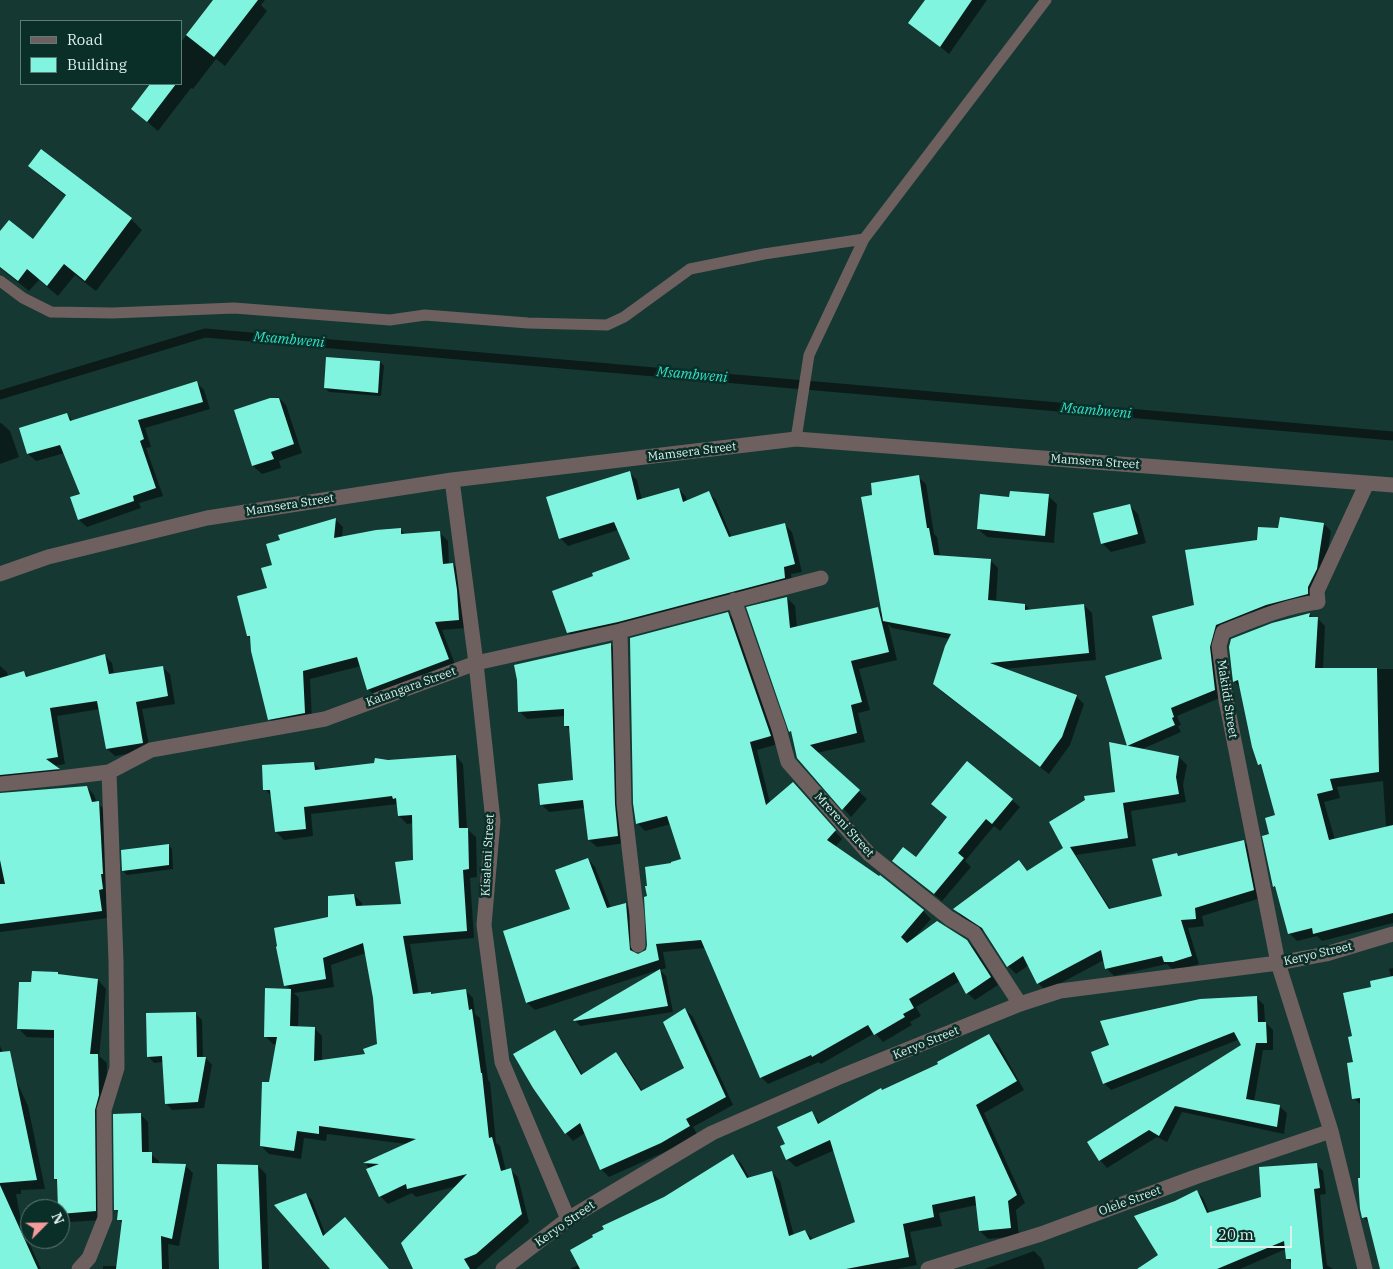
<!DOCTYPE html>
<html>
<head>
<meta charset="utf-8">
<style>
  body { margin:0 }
  #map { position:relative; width:1393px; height:1269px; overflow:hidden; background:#153832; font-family:"IBM Plex Serif",serif }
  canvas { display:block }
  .legend { position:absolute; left:20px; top:20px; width:162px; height:65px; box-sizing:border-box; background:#0a2e28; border:1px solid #5e7c76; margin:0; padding:6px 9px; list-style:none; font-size:15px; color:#ddf0eb }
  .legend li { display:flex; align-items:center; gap:10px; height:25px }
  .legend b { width:25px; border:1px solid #5e7c76 }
  .north { position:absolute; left:20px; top:1199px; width:50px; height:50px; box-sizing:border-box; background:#0a2e28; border:1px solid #5e7c76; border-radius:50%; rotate:67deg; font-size:14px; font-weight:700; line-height:20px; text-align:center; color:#ddf0eb }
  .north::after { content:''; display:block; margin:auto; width:18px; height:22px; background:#f59b9b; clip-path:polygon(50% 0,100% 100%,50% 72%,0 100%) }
  .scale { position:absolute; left:1210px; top:1226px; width:82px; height:22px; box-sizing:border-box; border:2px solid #ddf0eb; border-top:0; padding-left:6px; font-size:15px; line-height:18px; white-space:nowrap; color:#ddf0eb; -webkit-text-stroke:4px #0a2e28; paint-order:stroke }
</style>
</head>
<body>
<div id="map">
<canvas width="1393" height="1269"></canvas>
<ul class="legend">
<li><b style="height:6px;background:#6e605f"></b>Road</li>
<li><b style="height:14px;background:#80f4df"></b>Building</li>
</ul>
<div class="north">N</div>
<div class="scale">20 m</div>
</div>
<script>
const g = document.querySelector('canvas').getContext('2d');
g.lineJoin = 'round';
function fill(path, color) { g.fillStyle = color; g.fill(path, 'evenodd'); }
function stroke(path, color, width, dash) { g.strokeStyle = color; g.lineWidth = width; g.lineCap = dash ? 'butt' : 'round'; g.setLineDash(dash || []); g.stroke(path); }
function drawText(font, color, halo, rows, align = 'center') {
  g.font = font + ' "IBM Plex Serif",serif'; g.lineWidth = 5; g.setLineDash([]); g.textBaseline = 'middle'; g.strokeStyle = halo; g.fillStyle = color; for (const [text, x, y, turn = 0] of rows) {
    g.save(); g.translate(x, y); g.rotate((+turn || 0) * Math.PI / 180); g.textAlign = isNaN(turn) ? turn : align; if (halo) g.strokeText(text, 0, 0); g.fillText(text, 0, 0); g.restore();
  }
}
const shadow = new Path2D(`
  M 214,0 L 265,0 L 261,5 L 267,11 L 225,66 L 216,59 L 193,89 L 191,88 L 158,131 L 132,109 L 151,84 L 181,84 L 181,42 Z
  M 926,0 L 987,0 L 949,54 L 910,22 Z
  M 30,166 L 131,219 L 142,230 L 96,291 L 75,275 L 58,296 L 39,280 L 29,291 L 0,268 L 0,233 L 33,241 L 67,197 L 41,177 Z
  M 380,362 L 384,366 L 381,396 L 329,392 L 325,388 Z
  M 197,383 L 204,390 L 210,409 L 145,428 L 151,447 L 146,448 L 163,496 L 139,503 L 141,508 L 87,527 L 79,520 L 72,498 L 81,495 L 65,453 L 36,461 L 28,454 L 21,429 L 67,414 L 73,421 Z
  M 278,397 L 286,405 L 302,453 L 279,461 L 281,468 L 262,474 L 253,466 L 235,411 Z
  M 0,423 L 1,423 L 10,431 L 19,457 L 0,464 Z
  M 629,472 L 637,480 L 642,500 L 679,489 L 686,497 L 687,502 L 709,493 L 716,500 L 732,538 L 784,524 L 792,532 L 802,572 L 791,574 L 792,585 L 576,640 L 568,633 L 595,577 L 631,559 L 618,530 L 568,546 L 560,538 Z
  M 918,477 L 926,484 L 934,534 L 937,537 L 940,556 L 990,560 L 998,568 L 996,602 L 1025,605 L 1031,610 L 1084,605 L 1092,613 L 1096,660 L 1004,669 L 1077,697 L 1084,704 L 1070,745 L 1049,774 L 942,692 L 934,684 L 950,639 L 892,628 L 888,624 L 897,660 L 859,669 L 870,710 L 858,713 L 865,742 L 817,753 L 867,799 L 851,817 L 798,758 L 792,733 L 790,731 L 787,598 L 795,606 L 797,628 L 878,609 L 883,614 L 874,496 Z
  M 1048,496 L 1057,504 L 1054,543 L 987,537 L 978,529 L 1010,499 Z
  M 1130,506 L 1138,514 L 1146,543 L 1111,552 L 1102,543 Z
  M 335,519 L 343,527 L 342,537 L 400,529 L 406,535 L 440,533 L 448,541 L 449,565 L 453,564 L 461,572 L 466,628 L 442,630 L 456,667 L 376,697 L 368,689 L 361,666 L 310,679 L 312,721 L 277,727 L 269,719 L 251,639 L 248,636 L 268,589 L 281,541 Z
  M 1324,524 L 1331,531 L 1324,576 L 1315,595 L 1223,632 L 1222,697 L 1177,716 L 1181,725 L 1178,726 L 1181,732 L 1140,750 L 1179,757 L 1187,765 L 1183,785 L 1186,802 L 1131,811 L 1136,846 L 1076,855 L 1111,910 L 1163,897 L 1177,855 L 1180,857 L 1244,842 L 1252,850 L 1261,898 L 1202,916 L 1204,926 L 1188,928 L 1199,964 L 1174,971 L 1167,964 L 1114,976 L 1106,968 L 1104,960 L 1046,991 L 1038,983 L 1029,965 L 1016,974 L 1008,966 L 986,932 L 962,917 L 955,909 L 1019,862 L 1028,872 L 1065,848 L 1117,793 L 1131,748 L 1128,745 L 1164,660 L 1196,606 L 1258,541 L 1280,530 Z
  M 728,614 L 736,621 L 778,744 L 757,750 L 770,803 L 800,791 L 842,839 L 835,847 L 923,911 L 931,919 L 914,938 L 967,941 L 975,949 L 998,985 L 975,1000 L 967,993 L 960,981 L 916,1007 L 921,1016 L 910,1022 L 912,1025 L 883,1042 L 875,1033 L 821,1064 L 819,1062 L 768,1084 L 761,1077 L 706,948 L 663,952 L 666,968 L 660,970 L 666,976 L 673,1012 L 580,1026 L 575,1020 L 658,970 L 535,1010 L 527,1003 L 504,932 L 572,910 L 588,859 L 595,867 L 611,908 L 626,904 L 633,912 L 636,955 L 647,951 L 672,864 L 682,860 L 671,824 L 645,831 L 637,823 Z
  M 1310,614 L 1313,618 L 1317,618 L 1325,626 L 1323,669 L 1393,669 L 1393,923 L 1322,941 L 1317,936 L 1297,941 L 1289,933 L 1277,890 L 1274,886 L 1271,835 L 1276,816 L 1263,768 L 1259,764 L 1241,688 L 1234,681 ZM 1383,781 L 1386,828 L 1335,840 L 1324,802 L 1340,798 L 1337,787 Z
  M 610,644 L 618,651 L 625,843 L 597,847 L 589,840 L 585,808 L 549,812 L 541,804 L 574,781 L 571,731 L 565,725 L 565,716 L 527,719 L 519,711 Z
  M 105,656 L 112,663 L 114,674 L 162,667 L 170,674 L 175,704 L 142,709 L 150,750 L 115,756 L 107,749 L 100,709 L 57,716 L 65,764 L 54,766 L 65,776 L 0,786 L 0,666 L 7,672 L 8,677 L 24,672 L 29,677 Z
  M 456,756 L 463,764 L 467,829 L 476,837 L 477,877 L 470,878 L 474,938 L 410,944 L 419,995 L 432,996 L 465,990 L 473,998 L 475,1014 L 480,1018 L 488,1080 L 490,1082 L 496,1143 L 500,1146 L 506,1171 L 510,1170 L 518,1177 L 529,1222 L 476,1269 L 414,1269 L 457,1186 L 416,1197 L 412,1193 L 388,1204 L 380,1196 L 370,1169 L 365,1163 L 407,1144 L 327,1134 L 326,1141 L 304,1138 L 301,1159 L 269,1154 L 261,1146 L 277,1045 L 273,1044 L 265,1036 L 291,990 L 286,985 L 329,918 L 354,895 L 362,903 L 362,907 L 403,905 L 415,861 L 414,823 L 407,824 L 399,816 L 398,804 L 311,814 L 313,836 L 284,840 L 276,832 L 272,797 L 265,789 L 314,763 L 321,770 L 388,762 ZM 366,953 L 374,998 L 379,1045 L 367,1055 L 322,1061 L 322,1036 L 314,1028 L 298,1027 L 299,998 L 294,993 L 334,987 L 331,965 Z
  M 87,787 L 94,795 L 97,803 L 106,810 L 110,897 L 106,897 L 108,918 L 0,932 L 0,794 Z
  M 1012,800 L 1020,807 L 1000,831 L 994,826 L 965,861 L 971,867 L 942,901 L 901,868 Z
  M 168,845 L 172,849 L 173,869 L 127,875 L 123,871 Z
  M 1393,968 L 1393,1269 L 1370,1224 L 1363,1217 L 1361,1179 L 1362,1106 L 1354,1098 L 1355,1063 L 1353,1037 L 1373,988 L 1391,978 L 1389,969 Z
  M 58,973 L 61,976 L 98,980 L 106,989 L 99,1056 L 107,1063 L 104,1220 L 69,1222 L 60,1213 L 58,1182 L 55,1179 L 55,1038 L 27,1037 L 18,1028 L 33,984 Z
  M 1257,998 L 1264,1005 L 1265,1022 L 1273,1030 L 1273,1050 L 1263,1050 L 1254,1102 L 1279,1106 L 1287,1113 L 1284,1134 L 1182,1112 L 1167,1142 L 1157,1137 L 1107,1168 L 1100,1160 L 1243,1045 L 1240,1039 L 1111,1090 L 1104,1083 Z
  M 685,1009 L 693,1017 L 733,1105 L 693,1127 L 697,1134 L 669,1150 L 609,1177 L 601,1169 L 585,1133 L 573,1141 L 566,1133 L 554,1032 L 562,1040 L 583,1075 L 616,1054 L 624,1062 L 643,1092 L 686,1069 Z
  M 196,1014 L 202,1020 L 203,1058 L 206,1058 L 212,1065 L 204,1108 L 172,1110 L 166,1103 L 163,1062 L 154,1063 L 148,1056 Z
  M 989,1036 L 998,1044 L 1024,1090 L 984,1113 L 1025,1203 L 1016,1210 L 1019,1236 L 988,1239 L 980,1231 L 977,1205 L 939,1213 L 942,1226 L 910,1232 L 917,1265 L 897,1269 L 570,1269 L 579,1265 L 664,1198 L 732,1155 L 741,1163 L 750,1179 L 772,1172 L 780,1181 L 794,1236 L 805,1231 L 814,1240 L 857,1223 L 835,1150 L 796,1167 L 787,1159 L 786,1144 L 812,1113 L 821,1124 L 883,1091 L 940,1064 Z
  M 0,1046 L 28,1106 L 45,1189 L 21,1190 L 21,1194 L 16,1194 L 22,1227 L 41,1269 L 0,1269 Z
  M 140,1114 L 148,1122 L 149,1153 L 159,1161 L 159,1164 L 185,1165 L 193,1173 L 179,1246 L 168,1244 L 169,1269 L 103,1269 L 103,1266 L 118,1266 L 123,1224 L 118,1219 L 119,1213 L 116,1210 Z
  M 1317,1165 L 1323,1171 L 1326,1194 L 1320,1195 L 1324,1242 L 1327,1265 L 1333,1269 L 1293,1269 L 1292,1264 L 1287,1259 L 1286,1249 L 1240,1269 L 1139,1269 L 1160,1255 L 1175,1202 L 1197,1191 L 1203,1198 L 1210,1214 L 1262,1198 Z
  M 258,1166 L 266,1174 L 269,1269 L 220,1269 Z
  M 305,1194 L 312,1200 L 326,1236 L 388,1269 L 332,1269 Z
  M 1034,1251 L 1041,1258 L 1045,1269 L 984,1269 Z`);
const stream = new Path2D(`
  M 0,395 L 205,333 L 1393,436`);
const building = new Path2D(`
  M 213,0 L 258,0 L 214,57 L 186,35 Z
  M 925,0 L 972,0 L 940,47 L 908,23 Z
  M 150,84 L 176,84 L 147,122 L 131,109 Z
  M 41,149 L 132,218 L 85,281 L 64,264 L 47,286 L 27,269 L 18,281 L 0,267 L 0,231 L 9,220 L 33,239 L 66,195 L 28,166 Z
  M 326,357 L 380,361 L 378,393 L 324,388 Z
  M 197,381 L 203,402 L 138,420 L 144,439 L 140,441 L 156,488 L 133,496 L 134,501 L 78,520 L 70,497 L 80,494 L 60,445 L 27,454 L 19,428 L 67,413 L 70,421 Z
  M 270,398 L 279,398 L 294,444 L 271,452 L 274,459 L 252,466 L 234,410 Z
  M 630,471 L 637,500 L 679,488 L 683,502 L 709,491 L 729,537 L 785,523 L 795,564 L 784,567 L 785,578 L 618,622 L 567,633 L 552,591 L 593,576 L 592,573 L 630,559 L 614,522 L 559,539 L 546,497 Z
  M 919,475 L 927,528 L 929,528 L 934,555 L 991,559 L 988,600 L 1025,604 L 1025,610 L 1084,604 L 1089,653 L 990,663 L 1077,695 L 1062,737 L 1040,767 L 933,684 L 945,646 L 951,634 L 883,621 L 861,497 L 872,495 L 871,483 Z
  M 1010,491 L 1049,494 L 1045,536 L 977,529 L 980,494 L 1009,497 Z
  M 1130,504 L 1138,534 L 1101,544 L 1093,513 Z
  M 1280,517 L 1324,523 L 1317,569 L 1308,587 L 1308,594 L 1266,605 L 1216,625 L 1210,647 L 1215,690 L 1171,708 L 1174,717 L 1172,718 L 1175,725 L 1127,746 L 1105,676 L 1162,659 L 1152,616 L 1194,605 L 1185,550 L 1257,540 L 1258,527 L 1278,528 Z
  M 336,518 L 334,538 L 376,530 L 401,528 L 401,534 L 440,531 L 443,564 L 453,563 L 457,590 L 459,620 L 435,622 L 449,659 L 367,690 L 357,657 L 303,671 L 305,713 L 268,720 L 251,651 L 250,636 L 247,636 L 237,596 L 267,588 L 261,568 L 272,565 L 266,544 L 280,540 L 278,535 Z
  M 787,597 L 790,628 L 878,607 L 889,652 L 851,661 L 862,702 L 851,705 L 857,733 L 810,745 L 860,790 L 842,810 L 797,758 L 791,731 L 789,732 L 746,607 Z
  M 728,612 L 771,736 L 750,742 L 766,805 L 793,782 L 836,830 L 827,840 L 879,876 L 880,875 L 924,910 L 901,937 L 907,943 L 937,921 L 967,940 L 991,977 L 966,994 L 954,972 L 909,999 L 914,1008 L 903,1014 L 905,1017 L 874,1035 L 868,1025 L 812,1057 L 811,1055 L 760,1078 L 701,940 L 656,944 L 659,960 L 526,1003 L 503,931 L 570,909 L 555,870 L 588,858 L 607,908 L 626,903 L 630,950 L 638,954 L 646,950 L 647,945 L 644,897 L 647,896 L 645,886 L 647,886 L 645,867 L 671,863 L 671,862 L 681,859 L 667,816 L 636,824 L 633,803 L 630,638 Z
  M 1310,613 L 1309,617 L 1318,617 L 1315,668 L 1377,668 L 1379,772 L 1330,779 L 1333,790 L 1317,794 L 1329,840 L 1393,825 L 1393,913 L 1313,934 L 1312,928 L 1288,934 L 1275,886 L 1273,887 L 1262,836 L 1269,834 L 1265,818 L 1275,815 L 1261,764 L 1258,765 L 1252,747 L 1238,680 L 1233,682 L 1229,647 L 1231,639 L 1272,623 Z
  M 611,643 L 615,804 L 618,836 L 588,840 L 583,800 L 540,805 L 538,784 L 573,780 L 569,726 L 564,726 L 564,709 L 518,712 L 517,680 L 514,665 Z
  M 105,654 L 109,674 L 163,666 L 168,696 L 136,702 L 143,743 L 106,749 L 97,701 L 50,708 L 58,757 L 46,759 L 60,769 L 0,775 L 0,678 L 24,671 L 26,677 Z
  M 1109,742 L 1179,756 L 1176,777 L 1179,794 L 1123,803 L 1128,838 L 1070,847 L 1109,909 L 1162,896 L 1152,859 L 1177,853 L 1178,856 L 1244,840 L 1254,890 L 1195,908 L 1196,919 L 1181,920 L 1192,956 L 1173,962 L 1164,962 L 1162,956 L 1105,969 L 1101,950 L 1037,984 L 1023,956 L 1007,967 L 982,928 L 953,909 L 1019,860 L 1027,871 L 1063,848 L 1049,822 L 1085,800 L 1084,796 L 1115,792 Z
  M 456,755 L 459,828 L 468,828 L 469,869 L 463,870 L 467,931 L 403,936 L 413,994 L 431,992 L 431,994 L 466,989 L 469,1010 L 472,1009 L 481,1073 L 482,1073 L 489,1138 L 492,1137 L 501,1171 L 511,1168 L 522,1214 L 476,1254 L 464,1259 L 470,1269 L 413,1269 L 401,1243 L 467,1174 L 407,1189 L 406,1184 L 379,1197 L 366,1169 L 379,1164 L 363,1163 L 416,1139 L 319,1126 L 319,1134 L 297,1131 L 294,1151 L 260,1146 L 262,1082 L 269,1082 L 277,1037 L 264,1037 L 265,988 L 291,989 L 290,1026 L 315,1027 L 314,1061 L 365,1054 L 363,1049 L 377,1044 L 373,998 L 363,943 L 323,958 L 326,979 L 284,986 L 276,947 L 277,946 L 274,928 L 328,917 L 328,896 L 354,894 L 356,906 L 401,904 L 395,862 L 413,860 L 412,815 L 398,816 L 396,798 L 393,799 L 392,796 L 304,807 L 306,829 L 275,832 L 270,790 L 263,790 L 262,765 L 314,762 L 315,770 L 374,763 L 375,758 L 388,760 Z
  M 967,761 L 1013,799 L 992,824 L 986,819 L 958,853 L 964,858 L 934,894 L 892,861 L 903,847 L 916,857 L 947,817 L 931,804 Z
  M 87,786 L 92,802 L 99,801 L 103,874 L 101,874 L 103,889 L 99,890 L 102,911 L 0,924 L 0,884 L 5,884 L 0,860 L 0,793 Z
  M 169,844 L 169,865 L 122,871 L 121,850 Z
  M 660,969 L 668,1006 L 574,1021 L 573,1020 Z
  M 32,971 L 58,972 L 58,974 L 98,979 L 90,1054 L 98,1054 L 99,1095 L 95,1110 L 96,1211 L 60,1214 L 60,1209 L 58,1209 L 57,1179 L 54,1179 L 54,1030 L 17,1029 L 19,982 L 31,982 Z
  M 1393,976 L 1393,1269 L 1380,1269 L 1367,1217 L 1362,1218 L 1360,1209 L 1358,1178 L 1360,1178 L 1360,1098 L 1352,1099 L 1347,1063 L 1353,1062 L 1348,1037 L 1352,1036 L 1343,993 L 1371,987 L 1370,981 Z
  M 1257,996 L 1258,1022 L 1266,1022 L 1267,1043 L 1256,1043 L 1246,1099 L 1280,1105 L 1277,1127 L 1175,1106 L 1159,1136 L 1149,1130 L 1099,1161 L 1087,1142 L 1241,1045 L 1234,1032 L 1103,1084 L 1091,1052 L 1109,1045 L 1100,1021 L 1200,999 Z
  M 685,1008 L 726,1097 L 686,1119 L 690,1126 L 661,1143 L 600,1170 L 580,1123 L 565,1134 L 533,1088 L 513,1054 L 555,1030 L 581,1075 L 616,1052 L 641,1091 L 684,1068 L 663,1022 Z
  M 196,1012 L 197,1057 L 206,1057 L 198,1102 L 165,1104 L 162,1056 L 147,1057 L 146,1013 Z
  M 989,1034 L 1017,1081 L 976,1105 L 1017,1195 L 1008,1201 L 1011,1228 L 979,1231 L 975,1196 L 932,1205 L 934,1217 L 903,1224 L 909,1257 L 846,1269 L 580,1269 L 570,1250 L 593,1237 L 592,1235 L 604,1229 L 602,1226 L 664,1197 L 733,1154 L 747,1178 L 772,1171 L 789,1236 L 805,1230 L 810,1240 L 855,1222 L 830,1140 L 786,1160 L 780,1146 L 785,1144 L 777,1127 L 812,1111 L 818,1124 L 881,1088 L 882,1090 L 938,1064 L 937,1062 Z
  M 10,1051 L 37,1180 L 0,1183 L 0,1052 Z
  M 141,1113 L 142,1152 L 152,1152 L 152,1163 L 186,1164 L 172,1239 L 161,1236 L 162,1269 L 116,1269 L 122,1220 L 117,1220 L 118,1210 L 114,1210 L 113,1114 Z
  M 1317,1163 L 1320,1188 L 1314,1189 L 1323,1269 L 1291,1269 L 1291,1259 L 1286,1259 L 1284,1241 L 1217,1269 L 1137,1269 L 1158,1255 L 1134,1216 L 1175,1201 L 1197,1190 L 1207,1213 L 1261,1197 L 1259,1167 Z
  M 217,1164 L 258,1165 L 262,1269 L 219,1269 Z
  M 0,1185 L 38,1269 L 0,1269 Z
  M 306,1193 L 323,1236 L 345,1217 L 389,1269 L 330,1269 L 274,1205 Z`);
const lane = new Path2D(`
  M 0,281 L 23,298 L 51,312 L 113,313 L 234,308 L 390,320 L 425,315 L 528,323 L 607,325 L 624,317 L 690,269 L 764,254 L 864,239
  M 796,439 L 809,355 L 864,239 L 1046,0`);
const street = new Path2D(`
  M 452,480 L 476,663 L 493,821 L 484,925 L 502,1062 L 568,1219
  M 0,574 L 48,557 L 207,518 L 452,480 L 796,439 L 1393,485
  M 734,600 L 779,729 L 788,762 L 870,855 L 949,918 L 974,933 L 1020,1004
  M 620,631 L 624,804 L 637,916 L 638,945
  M 0,784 L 60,778 L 109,772 L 151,750 L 325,719 L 476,663 L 620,631 L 821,578
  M 79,1269 L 89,1258 L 105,1218 L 104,1110 L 117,1068 L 116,961 L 109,772
  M 503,1269 L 568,1219 L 712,1133 L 842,1076 L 1020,1004 L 1060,991 L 1278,963 L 1326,954 L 1393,934
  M 928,1269 L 1041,1234 L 1198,1176 L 1331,1131
  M 1365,1269 L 1331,1131 L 1278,963 L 1226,700 L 1219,646 L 1223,632 C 1253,620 1285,606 1318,602 L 1317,591 L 1367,483`);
const streetNames = [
  ["Mamsera Street",692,452,-7],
  ["Mamsera Street",1095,462,4],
  ["Mamsera Street",290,505,-9],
  ["Katangara Street",411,687,-20],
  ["Makiidi Street",1227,699,81],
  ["Mrereni Street",844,825,48],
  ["Kisaleni Street",488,855,-87],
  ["Keryo Street",1318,954,-13],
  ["Keryo Street",926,1043,-22],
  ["Olele Street",1130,1201,-20],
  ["Keryo Street",565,1224,-35]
];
const waterNames = [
  ["Msambweni",289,340,5],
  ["Msambweni",692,375,5],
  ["Msambweni",1096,411,5]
];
fill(shadow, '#0007');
stroke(stream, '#0c1b18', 9);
fill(building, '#80f4df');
stroke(lane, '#6e605f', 11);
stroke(street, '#6e605f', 15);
drawText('12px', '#ddf0eb', '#0a2e28', streetNames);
drawText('italic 14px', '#31e3c9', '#0a2e28', waterNames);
</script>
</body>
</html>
